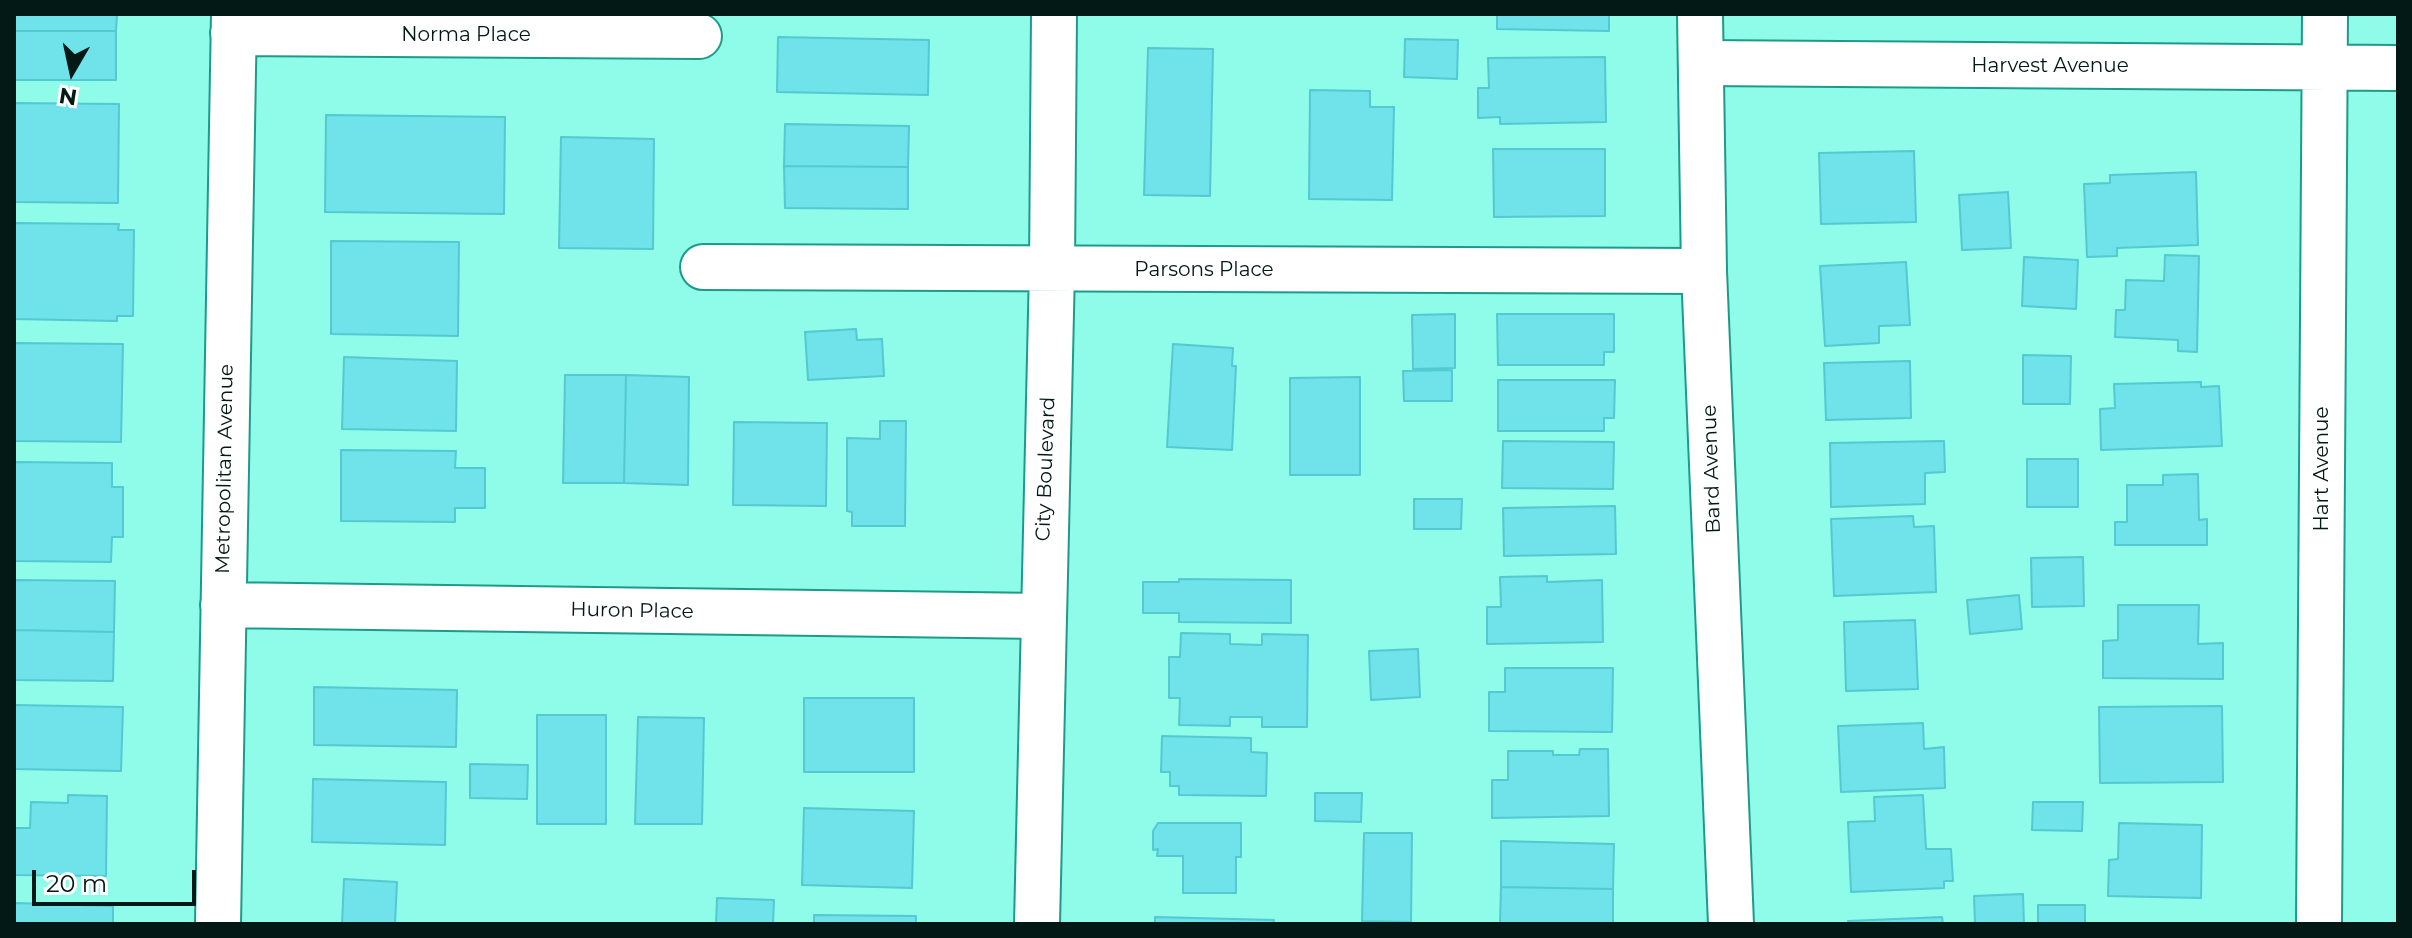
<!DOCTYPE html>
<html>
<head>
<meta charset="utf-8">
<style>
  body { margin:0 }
  #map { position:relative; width:2412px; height:938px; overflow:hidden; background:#8efce8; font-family:Montserrat,sans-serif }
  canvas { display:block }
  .frame { position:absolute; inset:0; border:16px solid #021915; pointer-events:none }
  .north { position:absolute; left:32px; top:32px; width:80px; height:80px; -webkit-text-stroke:6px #fff; paint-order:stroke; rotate:189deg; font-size:22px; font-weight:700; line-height:32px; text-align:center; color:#021915 }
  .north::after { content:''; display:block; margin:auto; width:28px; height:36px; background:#021915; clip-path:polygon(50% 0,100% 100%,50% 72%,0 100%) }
  .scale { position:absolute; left:32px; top:870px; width:164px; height:36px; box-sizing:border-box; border:4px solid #021915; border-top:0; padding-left:10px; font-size:24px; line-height:28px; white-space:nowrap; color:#021915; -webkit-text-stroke:6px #fff; paint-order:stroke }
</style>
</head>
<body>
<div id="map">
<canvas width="2412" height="938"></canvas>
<div class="frame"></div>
<div class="north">N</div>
<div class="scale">20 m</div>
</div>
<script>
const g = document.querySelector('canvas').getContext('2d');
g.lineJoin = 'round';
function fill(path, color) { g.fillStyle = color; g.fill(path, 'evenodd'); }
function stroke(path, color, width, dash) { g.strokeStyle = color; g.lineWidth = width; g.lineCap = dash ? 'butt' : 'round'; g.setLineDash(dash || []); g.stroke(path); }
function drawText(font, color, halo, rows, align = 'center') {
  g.font = font + ' Montserrat,sans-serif'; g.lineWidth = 7; g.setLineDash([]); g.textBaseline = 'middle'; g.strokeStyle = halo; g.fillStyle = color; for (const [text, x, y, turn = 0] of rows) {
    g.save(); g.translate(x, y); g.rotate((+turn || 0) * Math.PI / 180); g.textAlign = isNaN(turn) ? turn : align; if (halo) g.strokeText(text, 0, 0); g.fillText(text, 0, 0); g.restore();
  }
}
const building = new Path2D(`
  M 14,14 L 117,14 L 116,31 L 14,31 Z
  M 1497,14 L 1609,14 L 1609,31 L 1497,29 Z
  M 14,31 L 116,31 L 116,80 L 14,80 Z
  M 778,37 L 929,40 L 928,95 L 777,92 Z
  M 1405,39 L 1458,40 L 1457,79 L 1404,77 Z
  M 1148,48 L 1213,49 L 1210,196 L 1144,195 Z
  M 1605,57 L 1606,122 L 1500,124 L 1500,117 L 1478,118 L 1478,88 L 1489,88 L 1488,58 Z
  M 1310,90 L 1370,91 L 1370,107 L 1394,107 L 1392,200 L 1309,199 Z
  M 14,103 L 119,104 L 118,203 L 14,202 Z
  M 326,115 L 505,117 L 504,214 L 325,212 Z
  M 785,124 L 909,126 L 908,167 L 784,166 Z
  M 561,137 L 654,139 L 653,249 L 559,248 Z
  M 1493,149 L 1605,149 L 1605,216 L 1494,217 Z
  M 1914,151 L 1916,222 L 1821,224 L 1819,153 Z
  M 784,166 L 908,167 L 908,209 L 785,208 Z
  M 2196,172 L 2198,245 L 2117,248 L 2117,256 L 2087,257 L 2084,184 L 2110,183 L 2110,175 Z
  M 2008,192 L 2011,248 L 1962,250 L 1959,195 Z
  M 14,223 L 119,224 L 118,230 L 134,230 L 133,316 L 117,316 L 117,321 L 14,319 Z
  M 331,241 L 459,242 L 458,336 L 331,334 Z
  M 2165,255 L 2199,256 L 2197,352 L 2178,351 L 2178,340 L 2115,337 L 2116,310 L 2125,310 L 2126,280 L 2164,281 Z
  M 2024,257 L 2078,260 L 2076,309 L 2022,306 Z
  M 1906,262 L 1910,325 L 1879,326 L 1879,343 L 1825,346 L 1820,266 Z
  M 1455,314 L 1455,368 L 1413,369 L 1412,315 Z
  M 1497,314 L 1614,314 L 1614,352 L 1604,352 L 1604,365 L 1498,365 Z
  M 856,329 L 857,340 L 882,339 L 884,376 L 808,380 L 805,332 Z
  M 14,343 L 123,344 L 121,442 L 14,441 Z
  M 1173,344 L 1233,348 L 1232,366 L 1236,366 L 1232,450 L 1167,447 Z
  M 2023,355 L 2071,356 L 2070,404 L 2023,404 Z
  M 344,357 L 457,361 L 456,431 L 342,429 Z
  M 1910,361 L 1911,418 L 1826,420 L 1824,363 Z
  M 1452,370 L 1452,401 L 1404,401 L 1403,371 Z
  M 565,375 L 626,375 L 624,483 L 563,483 Z
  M 626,375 L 689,377 L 688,485 L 624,483 Z
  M 1360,377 L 1360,475 L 1290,475 L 1290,378 Z
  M 1498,380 L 1615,380 L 1614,418 L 1604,418 L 1604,431 L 1498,431 Z
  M 2201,382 L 2201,387 L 2219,386 L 2222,446 L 2101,450 L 2100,409 L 2115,408 L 2114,384 Z
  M 880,421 L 906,421 L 905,526 L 852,526 L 852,512 L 847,511 L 847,438 L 880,439 Z
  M 734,422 L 827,423 L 826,506 L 733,505 Z
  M 1503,441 L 1614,442 L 1613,489 L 1502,488 Z
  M 1944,441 L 1945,472 L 1925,473 L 1925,504 L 1831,507 L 1830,443 Z
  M 341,450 L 456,451 L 455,468 L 485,468 L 485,508 L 455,508 L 455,522 L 341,521 Z
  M 2027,459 L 2078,459 L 2078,507 L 2027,507 Z
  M 14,462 L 112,463 L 112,487 L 123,487 L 123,537 L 112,537 L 111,562 L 14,561 Z
  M 2198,474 L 2199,520 L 2207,519 L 2207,545 L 2115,545 L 2115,522 L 2127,522 L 2127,485 L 2163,485 L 2163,475 Z
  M 1414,499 L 1462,499 L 1461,529 L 1414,529 Z
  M 1615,506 L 1616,554 L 1504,556 L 1503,508 Z
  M 1913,516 L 1914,527 L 1934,526 L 1936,592 L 1834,596 L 1831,519 Z
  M 2083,557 L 2084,606 L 2032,607 L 2031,558 Z
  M 1547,576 L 1547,582 L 1602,580 L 1603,642 L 1487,644 L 1487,607 L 1501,607 L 1500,577 Z
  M 1179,579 L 1291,580 L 1291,623 L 1179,622 L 1179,613 L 1143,613 L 1143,582 L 1179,582 Z
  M 14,580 L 115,581 L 114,632 L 14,630 Z
  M 2019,595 L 2022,629 L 1970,634 L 1967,600 Z
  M 2118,605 L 2199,605 L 2198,644 L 2223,643 L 2223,679 L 2103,678 L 2103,641 L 2118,640 Z
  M 1915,620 L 1918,689 L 1846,691 L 1844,622 Z
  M 14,630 L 114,632 L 113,681 L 14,680 Z
  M 1181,633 L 1230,634 L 1230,644 L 1262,645 L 1262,634 L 1308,635 L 1307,727 L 1262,727 L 1262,717 L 1230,717 L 1230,726 L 1179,725 L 1180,698 L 1169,698 L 1169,657 L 1180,657 Z
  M 1418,649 L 1420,697 L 1371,700 L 1369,651 Z
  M 1505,668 L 1613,668 L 1612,732 L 1489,731 L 1489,692 L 1505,692 Z
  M 314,687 L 457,690 L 456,747 L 314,745 Z
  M 804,698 L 914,698 L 914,772 L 804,772 Z
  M 14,705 L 123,707 L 121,771 L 14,769 Z
  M 2222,706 L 2223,782 L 2100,783 L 2099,707 Z
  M 537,715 L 606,715 L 606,824 L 537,824 Z
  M 638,717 L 704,718 L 702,824 L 635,824 Z
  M 1923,723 L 1924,749 L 1944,747 L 1945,788 L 1841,792 L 1838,726 Z
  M 1162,736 L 1251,738 L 1251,752 L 1267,753 L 1266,796 L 1179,795 L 1179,786 L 1170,786 L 1170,772 L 1161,772 Z
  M 1580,749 L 1608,749 L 1609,816 L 1492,818 L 1492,780 L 1508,780 L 1508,751 L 1553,751 L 1553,755 L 1579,755 Z
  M 470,764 L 528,765 L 527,799 L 470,798 Z
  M 313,779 L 446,782 L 445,845 L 312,842 Z
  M 1315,793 L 1362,793 L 1361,822 L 1315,821 Z
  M 68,795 L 107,796 L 106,876 L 14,875 L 14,828 L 30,828 L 31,802 L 68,803 Z
  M 1923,795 L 1926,849 L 1951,849 L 1953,881 L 1944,881 L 1944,888 L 1851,892 L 1848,822 L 1875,821 L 1874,797 Z
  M 2033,802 L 2083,802 L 2082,831 L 2032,830 Z
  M 804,808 L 914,811 L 912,888 L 802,885 Z
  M 1158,823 L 1241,823 L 1241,857 L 1236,857 L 1236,893 L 1183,893 L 1183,856 L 1157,856 L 1158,849 L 1153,850 L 1153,831 Z
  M 2119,823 L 2202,825 L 2201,898 L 2108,896 L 2109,860 L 2118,859 Z
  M 1364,833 L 1412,833 L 1411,922 L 1362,921 Z
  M 1501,841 L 1614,844 L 1613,889 L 1501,887 Z
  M 344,879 L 397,882 L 395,924 L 342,924 Z
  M 1501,887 L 1613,889 L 1613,924 L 1500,924 Z
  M 2023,894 L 2024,924 L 1975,924 L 1974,896 Z
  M 717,898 L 774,900 L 773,924 L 716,924 Z
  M 14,903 L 113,906 L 113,924 L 14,924 Z
  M 2038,905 L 2085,905 L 2085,924 L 2038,924 Z
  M 814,915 L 916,916 L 916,924 L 814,924 Z
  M 1155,917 L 1274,920 L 1273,924 L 1155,924 Z
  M 1942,917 L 1943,924 L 1848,924 L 1848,921 Z`);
const minor = new Path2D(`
  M 233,33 L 699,36
  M 1701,63 L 2398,68
  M 703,267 L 1704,271
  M 223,605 L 1042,616
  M 218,924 L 234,14
  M 1037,924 L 1052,269 L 1054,14
  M 2319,924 L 2325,14`);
const tertiary = new Path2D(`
  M 1700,14 L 1704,271 L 1731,924`);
const streetNames = [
  ["Norma Place",466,35],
  ["Harvest Avenue",2050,66],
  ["Parsons Place",1204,270],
  ["Metropolitan Avenue",225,469,-89],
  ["City Boulevard",1046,469,-88],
  ["Bard Avenue",1712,469,-92],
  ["Hart Avenue",2322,469,-90],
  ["Huron Place",632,611,1]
];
fill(building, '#6fe2ea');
stroke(building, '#53c9d1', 2);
stroke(minor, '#1e9a8a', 48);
stroke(tertiary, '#1e9a8a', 48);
stroke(minor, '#fff', 44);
stroke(tertiary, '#fff', 44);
drawText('20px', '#021915', '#fff', streetNames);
</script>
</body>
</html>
